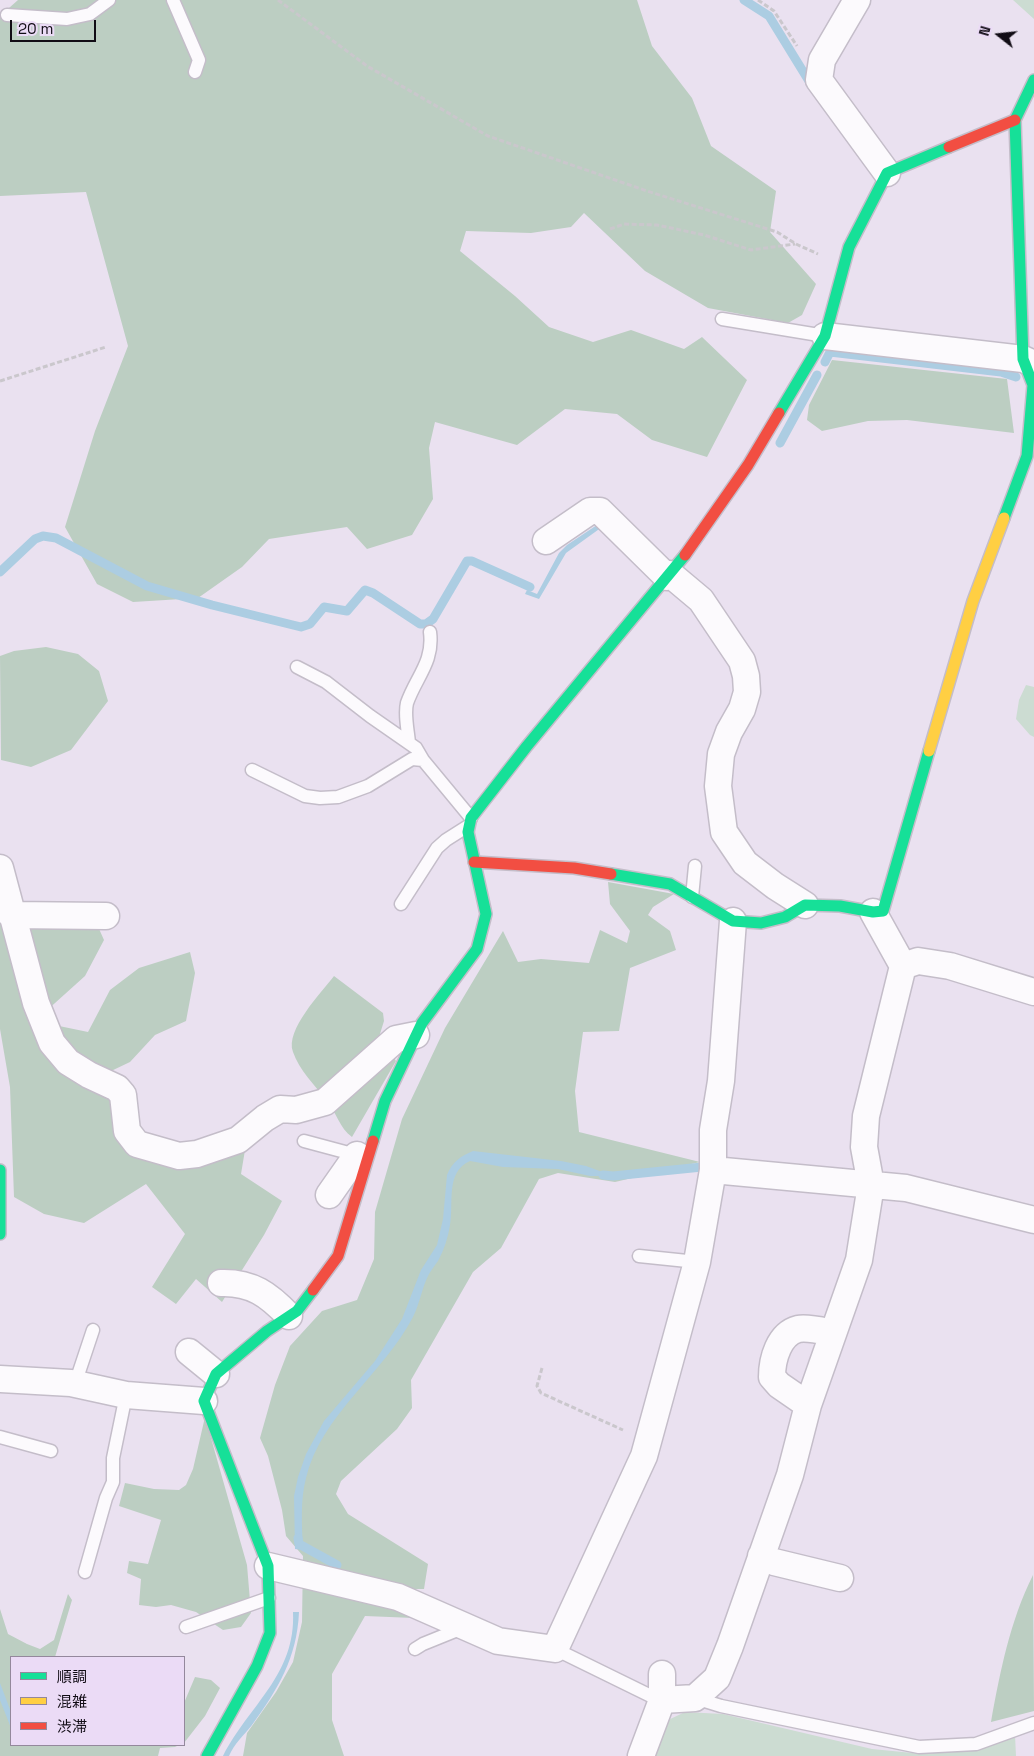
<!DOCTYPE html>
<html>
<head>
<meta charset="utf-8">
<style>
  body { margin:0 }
  #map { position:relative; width:1034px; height:1756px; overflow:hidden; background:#eae1f0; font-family:"Space Grotesk","Noto Sans JP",sans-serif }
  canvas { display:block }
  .legend { position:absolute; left:10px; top:1656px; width:175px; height:90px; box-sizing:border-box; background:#ebdbf6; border:1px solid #94889c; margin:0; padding:6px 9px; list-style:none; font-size:15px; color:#110c15 }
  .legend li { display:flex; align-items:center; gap:10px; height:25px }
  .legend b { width:25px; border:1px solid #94889c }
  .north { position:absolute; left:974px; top:10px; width:50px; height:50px; -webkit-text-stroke:4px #ebdbf6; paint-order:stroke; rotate:286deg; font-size:14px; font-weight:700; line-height:20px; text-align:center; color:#110c15 }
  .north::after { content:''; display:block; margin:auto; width:18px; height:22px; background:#110c15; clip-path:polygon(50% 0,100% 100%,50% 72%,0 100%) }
  .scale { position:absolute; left:10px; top:20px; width:86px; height:22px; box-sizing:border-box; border:2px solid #110c15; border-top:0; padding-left:6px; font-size:15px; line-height:18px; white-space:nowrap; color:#110c15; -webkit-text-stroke:4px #ebdbf6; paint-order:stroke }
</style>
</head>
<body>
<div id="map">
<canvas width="1034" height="1756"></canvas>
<ul class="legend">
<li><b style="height:6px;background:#16e098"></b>順調</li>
<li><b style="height:6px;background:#ffcf43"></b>混雑</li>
<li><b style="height:6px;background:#f24e42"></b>渋滞</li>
</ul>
<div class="north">N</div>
<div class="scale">20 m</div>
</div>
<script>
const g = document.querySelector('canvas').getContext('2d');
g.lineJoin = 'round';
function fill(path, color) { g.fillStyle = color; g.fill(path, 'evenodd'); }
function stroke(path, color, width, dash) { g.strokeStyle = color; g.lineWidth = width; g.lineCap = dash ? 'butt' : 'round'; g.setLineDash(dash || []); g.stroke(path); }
const green = new Path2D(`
  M 1013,0 L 1034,0 L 1034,19 Z
  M 1026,685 L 1034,687 L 1034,737 L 1030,735 L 1016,719 L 1019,700 Z
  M 685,1712 L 723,1714 L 872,1749 L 923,1754 L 975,1749 L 1015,1735 L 1016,1756 L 653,1756 L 664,1722 Z`);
const forest = new Path2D(`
  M 18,0 L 637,0 L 652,46 L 692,98 L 711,146 L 776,191 L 770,232 L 816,284 L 802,315 L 788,323 L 708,308 L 645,271 L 584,213 L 571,227 L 531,233 L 466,231 L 460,251 L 515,296 L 549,327 L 593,342 L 631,330 L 684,349 L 702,337 L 747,380 L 707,457 L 652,440 L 617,414 L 565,409 L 517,445 L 435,422 L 429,448 L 433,499 L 412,535 L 367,549 L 347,527 L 269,539 L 242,567 L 198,598 L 133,602 L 97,584 L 65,527 L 95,431 L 128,346 L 86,192 L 0,196 L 0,16 Z
  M 832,360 L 1007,379 L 1014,433 L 907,420 L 868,421 L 822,431 L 807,420 L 809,405 Z
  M 46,647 L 78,654 L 99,671 L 108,701 L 71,750 L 31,767 L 1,760 L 0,656 L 14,651 Z
  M 608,882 L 674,894 L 653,907 L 648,915 L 670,931 L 676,950 L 630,968 L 619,1031 L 583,1032 L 575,1091 L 579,1132 L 700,1162 L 615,1182 L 558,1173 L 539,1179 L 501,1248 L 473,1272 L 411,1380 L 412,1408 L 397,1429 L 341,1481 L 336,1494 L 348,1514 L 428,1564 L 424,1589 L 400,1589 L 391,1606 L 414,1618 L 365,1616 L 332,1674 L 332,1720 L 344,1756 L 243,1756 L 247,1733 L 276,1692 L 293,1662 L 302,1622 L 303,1556 L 286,1536 L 282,1510 L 268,1456 L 260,1438 L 275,1385 L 290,1346 L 322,1311 L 357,1300 L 374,1259 L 375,1212 L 402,1119 L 445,1028 L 503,931 L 518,962 L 541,959 L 589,963 L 600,930 L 627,943 L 630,931 L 610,904 Z
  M 0,891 L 4,907 L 91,911 L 104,940 L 85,976 L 35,1021 L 88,1032 L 110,990 L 139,968 L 190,952 L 195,973 L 186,1021 L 155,1035 L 130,1062 L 88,1082 L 109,1091 L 124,1142 L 246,1144 L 241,1174 L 282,1201 L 264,1235 L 222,1302 L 196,1279 L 176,1304 L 152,1287 L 185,1234 L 146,1184 L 84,1223 L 44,1214 L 14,1197 L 10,1087 L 0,1029 Z
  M 334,976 L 383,1013 L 384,1021 L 379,1037 L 396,1061 L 352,1137 C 340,1129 336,1111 326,1100 C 315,1085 299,1070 293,1052 C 285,1030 321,993 334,976 Z
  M 205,1417 L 247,1565 L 251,1613 L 241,1627 L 223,1630 L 196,1612 L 171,1605 L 156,1607 L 139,1605 L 141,1579 L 127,1573 L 129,1561 L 148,1564 L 161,1520 L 119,1506 L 125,1483 L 154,1489 L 179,1490 L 186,1485 L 193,1469 Z
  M 1033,1575 L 1034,1711 L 991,1722 C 1000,1672 1010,1621 1033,1575 Z
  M 68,1594 L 72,1600 L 55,1657 L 11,1657 L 11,1745 L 179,1745 L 175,1747 L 160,1748 L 158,1756 L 0,1756 L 0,1609 L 8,1634 L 27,1644 L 40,1649 L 54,1640 Z
  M 195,1677 L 211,1680 L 220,1688 L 205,1716 L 184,1743 L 184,1703 Z`);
const water = new Path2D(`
  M 600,523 L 602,527 L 566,553 L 539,599 L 525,594 L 527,590 L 537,594 L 559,553 L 567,545 Z
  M 473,1151 L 561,1161 L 586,1166 L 613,1176 L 590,1176 L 558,1169 L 503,1167 L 470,1161 C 445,1172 454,1203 450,1225 C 448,1238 444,1250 438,1261 C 435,1265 432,1269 429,1274 C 422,1287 420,1303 413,1317 C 384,1373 321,1415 306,1478 C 300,1501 302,1526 303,1550 L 295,1549 L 294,1496 L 298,1477 L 306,1454 L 324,1421 L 375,1361 L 402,1319 L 421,1270 L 437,1245 L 443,1219 L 447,1175 C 452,1162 461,1156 473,1151 Z
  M 293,1612 L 299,1612 C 297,1658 278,1689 252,1725 C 244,1735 234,1744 229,1756 L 223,1756 C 249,1705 296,1675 293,1612 Z
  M 0,1683 L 11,1712 L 11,1728 L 0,1700 Z`);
const stream = new Path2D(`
  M 744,0 L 769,16 L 812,86
  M 825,362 L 830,352 L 1001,372 L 1016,377
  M 780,443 L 817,375
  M 0,572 L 35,539 L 43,536 L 56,538 L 147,586 L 212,605 L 301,627 L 310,624 L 324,607 L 347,611 L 365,590 L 373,593 L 420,624 L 426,624 L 433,619 L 467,561 L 472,561 L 530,587
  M 603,1175 L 613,1176 L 702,1167
  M 298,1538 L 299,1544 L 337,1565`);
const path = new Path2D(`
  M 278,0 L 367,66 L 488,136 L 647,191 L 777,232 L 796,244 L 818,254
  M 758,0 L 774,11 L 797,46
  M 610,229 L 624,224 L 657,225 L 704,235 L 751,250 L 795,244
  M 0,381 L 106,347
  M 542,1368 L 537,1386 L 541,1393 L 623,1430`);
const lane = new Path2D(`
  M 173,0 L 199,60 L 195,72
  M 7,15 L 67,19 L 90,14 L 109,0
  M 722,319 L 825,336
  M 297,667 L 326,682 L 370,716 L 416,748 L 423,760 L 471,818
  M 409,743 C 408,730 404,715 407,703 C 416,677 434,662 430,632
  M 252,770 L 305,796 L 320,798 L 338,797 L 368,786 L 412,759 L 423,760
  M 692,897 L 695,866
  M 401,904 L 437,848 L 446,840 L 468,826
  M 304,1141 L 360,1156
  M 639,1256 L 697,1262
  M 75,1384 L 93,1330
  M 0,1437 L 51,1451
  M 85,1572 L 106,1498 L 113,1482 L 113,1458 L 126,1395
  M 186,1627 L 269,1598
  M 415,1649 L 423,1644 L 465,1627
  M 555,1649 L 657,1699 L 662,1700
  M 695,1698 L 721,1706 L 919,1747 L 976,1744 L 1034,1723`);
const street = new Path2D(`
  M 857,0 L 822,60 L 819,80 L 887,173
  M 825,336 L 1023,359 L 1034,364
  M 546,541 L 590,511 L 600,511 L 667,577
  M 670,574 L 701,600 L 742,661 L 746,676 L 747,692 L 742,709 L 729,732 L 721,754 L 718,786 L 724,832 L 745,863 L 775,886 L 805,905
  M 0,868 L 36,1003 L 52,1043 L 68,1062 L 89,1075 L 117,1088 L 123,1095 L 127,1131 L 137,1144 L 179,1156 L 197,1154 L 238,1140 L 265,1118 L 280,1109 L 296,1110 L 325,1102 L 396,1039 L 416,1035
  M 11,915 L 106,916
  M 903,966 L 918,961 L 950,966 L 1034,992
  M 713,1170 L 906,1188 L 1034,1220
  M 329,1195 L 357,1155
  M 221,1283 C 252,1282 269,1295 289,1316
  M 189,1352 L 216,1374
  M 0,1379 L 71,1383 L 126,1395 L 204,1401
  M 808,1405 L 779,1385 L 772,1377 C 772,1359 779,1334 798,1329 C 808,1327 823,1331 833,1333
  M 761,1556 L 774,1562 L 840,1578
  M 268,1566 L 398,1597 L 498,1641 L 555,1649 L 644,1456 L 697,1262 L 713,1170 L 713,1130 L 721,1081 L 733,921
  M 662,1700 L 695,1698 L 717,1678 L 730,1646 L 790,1475 L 808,1405 L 859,1260 L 871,1185 L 864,1147 L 866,1116 L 903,966 L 873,912
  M 641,1756 L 662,1700 L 662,1674`);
const fast = new Path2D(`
  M 779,413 L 825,336 L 849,247 L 887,173 L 949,147
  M 1004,518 L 1027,456 L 1033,385 L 1023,359 L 1015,120 L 1034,80
  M 611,874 L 670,884 L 733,921 L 761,923 L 785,917 L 805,905 L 840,906 L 873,912 L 883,911 L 929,751
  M 373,1141 L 385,1101 L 422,1023 L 477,949 L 486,914 L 468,832 L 471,818 L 527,746 L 685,555
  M 0,1170 L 0,1234
  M 207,1756 L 257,1666 L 270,1633 L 268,1566 L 204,1401 L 216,1374 L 267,1331 L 297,1311 L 313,1290`);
const slow = new Path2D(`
  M 929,751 L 973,601 L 1004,518`);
const jam = new Path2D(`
  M 949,147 L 1015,120
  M 685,555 L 748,465 L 779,413
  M 474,862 L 574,868 L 611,874
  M 313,1290 L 338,1256 L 373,1141`);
fill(green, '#ccdcd2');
fill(forest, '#bccec2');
fill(water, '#accde2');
stroke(stream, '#accde2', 9);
stroke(lane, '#c4bdc9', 15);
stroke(street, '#c4bdc9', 29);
stroke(fast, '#c4bdc9', 14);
stroke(slow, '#c4bdc9', 14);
stroke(jam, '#c4bdc9', 14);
stroke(path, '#cac7cc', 3, [5, 2.5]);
stroke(lane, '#fcfafd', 12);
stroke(street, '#fcfafd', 26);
stroke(fast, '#16e098', 11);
stroke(slow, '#ffcf43', 11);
stroke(jam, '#f24e42', 11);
</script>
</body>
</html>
